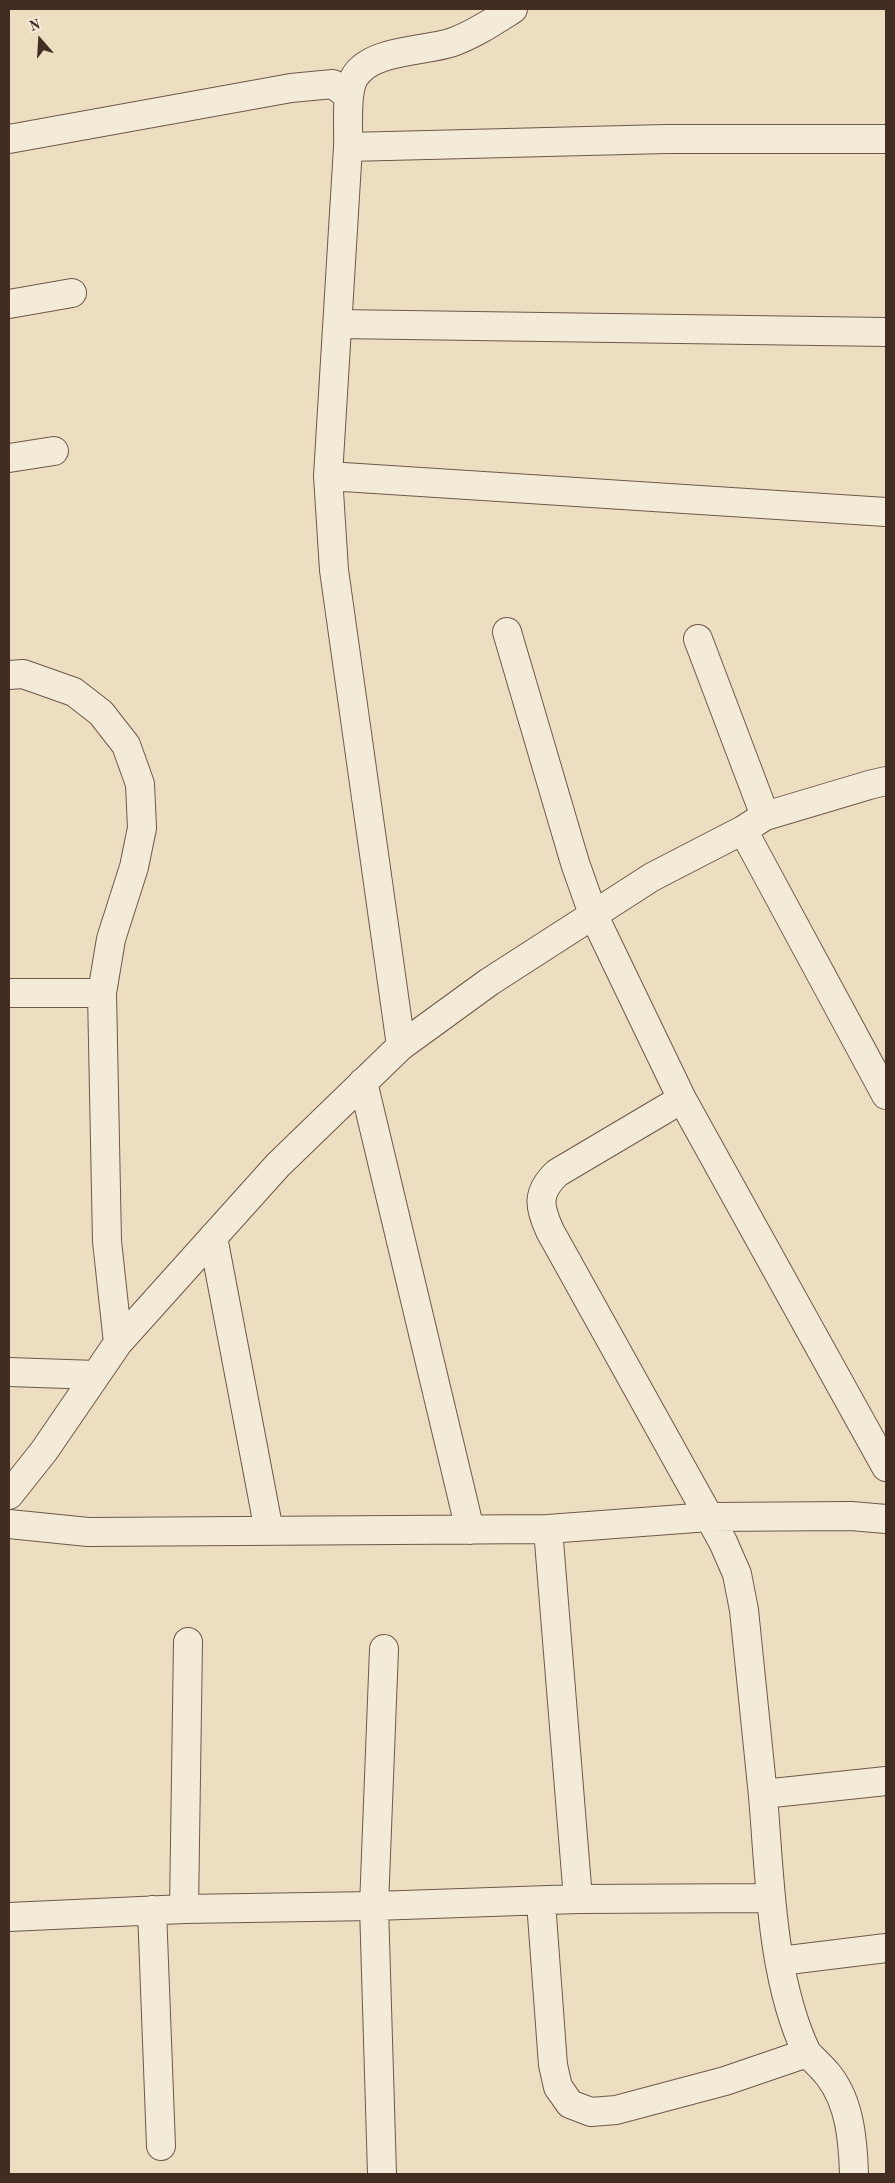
<!DOCTYPE html>
<style>
body{margin:0}
#map{position:relative;width:895px;height:2183px;overflow:hidden;background:#eddec2;font-family:"Old Standard TT",serif}
canvas{display:block}
.frame{position:absolute;inset:0;border:10px solid #432c22;pointer-events:none}
.north{position:absolute;left:15px;top:15px;width:50px;height:50px;-webkit-text-stroke:4px #f3ead7;paint-order:stroke;rotate:341deg;font-size:14px;font-weight:700;line-height:20px;text-align:center;color:#432c22}
.north::after{content:'';display:block;margin:auto;width:18px;height:22px;background:#432c22;clip-path:polygon(50% 0,100% 100%,50% 72%,0 100%)}
</style>
<div id="map">
<canvas width="895" height="2183"></canvas>
<div class="frame"></div>
<div class="north">N</div>
</div>
<script>
const context = document.querySelector('canvas').getContext('2d');
context.lineJoin = 'round';
function stroke(path, color, width, dash) {
  context.strokeStyle = color;
  context.lineWidth = width;
  context.lineCap = dash ? 'butt' : 'round';
  context.setLineDash(dash || []);
  context.stroke(path);
}
const minor = new Path2D(`
 M9,139L291,88L333,84L349,96
 M348,147L666,139H886
 M9,304L72,293
 M338,324L886,332
 M9,458L54,451
 M328,476L886,512
 M507,632L575,863L593,914L682,1099L886,1467
 M698,639L765,816
 M9,675L23,674L74,692L101,713L126,745L140,784L142,828L134,867L111,939L102,993L107,1241L118,1343
 M743,830L886,1095
 M9,993H102
 M401,1046L334,570L328,476L348,147C349,128 345,94 354,78C370,49 424,52 453,42C475,34 494,21 513,9
 M363,1082L470,1530
 M213,1237L269,1531
 M9,1372L96,1375
 M9,1495L44,1451L118,1343L278,1165L401,1046L489,982L652,877L743,830L765,816L869,785L886,781
 M9,1524L88,1532L548,1529L709,1517L851,1516L886,1519
 M548,1529L578,1899
 M763,1794L886,1781
 M541,1902L553,2065L558,2087L570,2104L591,2112L616,2110L725,2081L807,2053C771,1978 770,1878 763,1796C757,1734 750,1672 744,1610L737,1574L723,1542L550,1231C539,1207 536,1193 557,1173L682,1099
 M184,1909L188,1642
 M152,1910L161,2146
 M9,1917L184,1909L374,1906L578,1899L771,1898
 M780,1961L886,1948
 M807,2053C814,2060 823,2068 829,2076C850,2103 853,2141 854,2174
 M382,2174L374,1906L384,1649`);
stroke(minor, '#6e584a', 30);
stroke(minor, '#f3ead7', 28);
</script>
